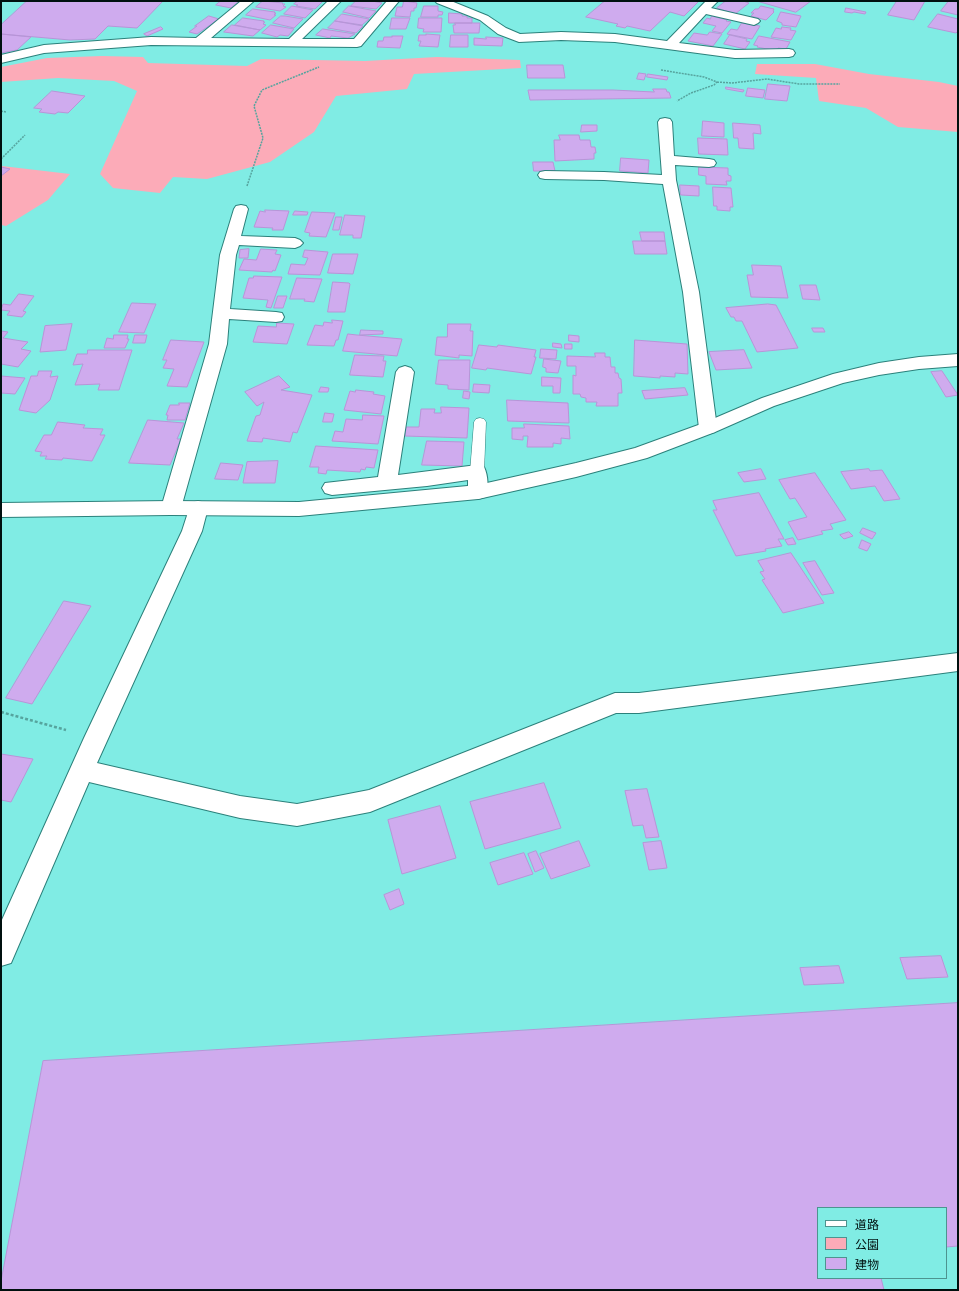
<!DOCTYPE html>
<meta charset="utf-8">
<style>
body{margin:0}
#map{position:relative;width:959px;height:1291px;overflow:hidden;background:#80ece4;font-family:Montserrat,"Noto Sans JP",sans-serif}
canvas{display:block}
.frame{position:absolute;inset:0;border:2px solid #00100f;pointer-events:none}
.legend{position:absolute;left:817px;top:1207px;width:130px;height:72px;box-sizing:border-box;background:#80ece4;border:1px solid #4d948f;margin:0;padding:5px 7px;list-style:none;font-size:12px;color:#00100f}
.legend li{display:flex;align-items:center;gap:8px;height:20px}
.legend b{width:20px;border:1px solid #4d948f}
</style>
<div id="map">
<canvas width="959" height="1291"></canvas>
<div class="frame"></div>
<ul class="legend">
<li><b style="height:5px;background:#fff"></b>道路</li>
<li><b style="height:11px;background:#fcabb8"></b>公園</li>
<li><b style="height:11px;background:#cfabee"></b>建物</li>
</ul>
</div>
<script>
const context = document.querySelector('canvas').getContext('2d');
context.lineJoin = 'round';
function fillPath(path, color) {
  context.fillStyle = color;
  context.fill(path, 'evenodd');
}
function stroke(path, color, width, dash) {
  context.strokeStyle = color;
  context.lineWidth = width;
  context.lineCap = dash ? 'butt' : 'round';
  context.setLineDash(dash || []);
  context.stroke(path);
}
const green = new Path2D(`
 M102,56L143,57L148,63L247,66L261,59L365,61L437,57L520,60L521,68L414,74L407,89L336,96L314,132L270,162L207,179L173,177L160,193L113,188L100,174L137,91L114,81L58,78L1,82V67L47,58Z
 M757,64H815L869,74L939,82L958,86V132L898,127L866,108L819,101L816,78L755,74Z
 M2,166L70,174L48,200L6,226L1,225Z`);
const building = new Path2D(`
 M27,1H163L137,28L108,26L95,39L70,40L1,34V25Z
 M221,1H239L231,8L216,5Z
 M263,1L283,3L282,4H285L283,6L286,7L280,11L256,7Z
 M298,1H323L315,9L296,6L298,5L294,4Z
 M356,1H372L382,3L376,9L351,6Z
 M404,1L417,3L416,8H414V11H411L410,17L395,16L397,7H402Z
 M605,1H699L684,16L670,12L650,31L627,26L625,28L616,26L618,24L586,17Z
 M726,1H743L749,3L735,14L717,8Z
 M757,1H811L796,12Z
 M897,1H925L914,20L888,15Z
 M949,1L958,2V15L941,11Z
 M292,6L313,10L305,18L284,14Z
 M349,6L376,11L369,18L343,12Z
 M424,6H438V11L443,12L442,15H438V17H421Z
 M761,6L774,9L773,11L774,12L766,20L751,16L754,13H751L755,9H758Z
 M846,8L866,12L865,14L854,12L852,13L845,12Z
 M253,9L275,12L274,13H276L274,15H276L270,20L246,15Z
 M781,12L801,16L796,27L782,25V23L777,21Z
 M449,13L462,14V16H467V18H472V23H449Z
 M342,14L369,19L362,25L335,21Z
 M938,14L958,19V31L956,33L928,27Z
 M209,16L219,19L197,34L189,32L197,26H195Z
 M281,16H285L303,19L294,28L273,23Z
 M712,16L727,20L726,21L731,22L722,33L712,31L716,26L703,23L707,18L710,19Z
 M243,18L264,21L263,22H265L263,24L266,25L260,30L235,25Z
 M392,18H410L406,29H390Z
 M419,18H442L441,32H423L424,29L418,28Z
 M335,21L363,26L356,33L328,28Z
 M455,23H480L479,33H454L453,25H455Z
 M742,23L760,26L752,39L727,34L731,29L737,30Z
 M232,25L260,30L253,36L224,32Z
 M271,25L294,29L288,36L280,35L277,37L262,33Z
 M161,27L163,29L147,36L144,34Z
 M782,27L791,28L790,30L796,31L791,40L771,37L776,28L781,29Z
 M323,29L355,34L348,38L331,36L330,38L316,35Z
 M710,32L722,34L713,46L688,41L694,33L707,35Z
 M1,34L31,37L17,50L1,53Z
 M426,34L440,35L438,47L419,46L421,41H418L419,35H426Z
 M451,35H468V47H450Z
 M730,35L747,39L746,41L750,42L745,49L724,44Z
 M392,36H403L400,48L377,47L378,41H383L384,37H392Z
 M759,36L790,42L786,49L778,48V49L772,50L757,47L758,46L754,45Z
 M486,37L503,38L502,46L474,45V38L486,39Z
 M527,65H563L565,78H528Z
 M639,73L646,74L644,80L637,79Z
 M648,74L668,77L667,80L647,77Z
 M768,84L790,86L787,101L765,99Z
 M726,87L744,90L743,92L726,89Z
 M748,88L765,90L763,98L746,96Z
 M653,89H666L667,92H669L671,98L530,100L528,90H613L654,92Z
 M52,91L85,96L68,113L58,112L55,114L39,112L42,109L34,108Z
 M703,121L724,123V137L702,136Z
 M733,123L760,125L761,134L753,133L754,149L739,148L738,138H734Z
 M582,125H597V131L581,132Z
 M559,135H579L580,140H590L591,147H595L596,153H594V159L555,161L554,140H560Z
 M698,138L727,139L728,155L699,154Z
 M621,158L649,160L648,173L620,171Z
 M533,162H553L555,171H534Z
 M1,167L10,169L1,176Z
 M699,167L728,168V175L731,176V181H726L727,185L706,184V176L699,175Z
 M680,185L699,186V196L681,195Z
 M713,187L731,188L733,207H730V211L717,210V206H714Z
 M265,210L289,211L283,230H272L273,228L254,227L260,211L265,212Z
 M295,211L308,212L307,215H293Z
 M312,212L335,213L326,237L309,236L310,233L305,232Z
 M345,215L365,216L361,238H353V235H340Z
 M336,217H342L339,230H333Z
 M640,232H664L665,241H642Z
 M633,241H665L667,254H635Z
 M249,249L248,258H239L240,250Z
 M261,249L277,250L275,254L281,255L275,271L273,270L272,272L239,270L244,259L256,260Z
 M305,250L328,252L320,275L288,274L291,264L305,265L308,258L303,257Z
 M333,254H358L353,274L328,273Z
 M752,265L781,266L788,298L751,297L747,275H753Z
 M254,276L282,277L271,308L266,307L268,300L243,298L249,278H253Z
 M297,278L322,279L314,302L304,301L305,299H290Z
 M333,282L349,283L350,284L345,312H328Z
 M800,285H816L820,300L803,299Z
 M19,294L34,296L23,311L26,312L22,317L7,315L10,311L1,310L3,304L10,305Z
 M278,296H287L283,308H274Z
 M132,303L156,304L144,333L119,332Z
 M768,304L776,305L798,348L757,352L742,321H736L734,317H731L726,308Z
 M332,320L343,321L338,340H336L334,346L307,345L315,325L323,326L324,322L332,323Z
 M277,323L294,324L287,344L253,342L258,326L276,327Z
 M72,324L66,350L40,352L45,326Z
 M448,324H471L470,331H473L472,356L459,355V358L435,355L437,337H447Z
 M812,328H823L825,332H814Z
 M361,330L383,331V334L360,335Z
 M1,331L8,332L3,338L28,342L21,349L31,351L18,367L1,364Z
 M348,334L357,335L402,339L397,356L343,351Z
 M114,335H128L127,339H129L125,348H104L107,338L113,339Z
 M135,335H147L145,343H133Z
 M569,335L579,336V342L569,341Z
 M171,340L204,342L187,387L167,386L174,369L163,368L167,360H163Z
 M635,340L687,344L688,374L675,373V377L660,376V378L634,376Z
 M553,343L561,344L562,348L553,347Z
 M565,344H572V349H565Z
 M479,345L497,347L498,345L536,350L534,357H536L531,374L487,368L486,370L472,368Z
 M541,349L557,350L556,359L540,358Z
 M88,350H132L119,390H98L100,384L75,385L83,364L73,365L77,354H87Z
 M744,350L752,368L716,370L709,352Z
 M595,353H605V357H610L611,367H615V373H618L619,378L621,379L622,393H618V406H596L597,402H586V398L581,397L580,394H573V375L576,376V366H567V356L595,357Z
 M355,355L384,356L383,361H386L383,377L350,375Z
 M544,359L561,361L558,373L546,372V368L543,367Z
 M439,360H470L469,390L448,389V385L436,384Z
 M39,371H52L50,377L58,376L50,400L36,413L19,410L31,376H37Z
 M942,371L958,395L946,397L931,372Z
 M1,376L25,378L15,394L1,393Z
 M279,376L290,387L281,390L312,395L297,433L293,432L290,442L263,438L262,442L247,441L256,416L260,415L264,402L257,406L245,392Z
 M542,377L561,378L560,393H553V386H542Z
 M474,384L490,385L489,393L473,392Z
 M321,387L329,388L328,392H319Z
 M685,388L688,395L645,399L642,391Z
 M356,390L374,392L373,394L385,396L381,414L344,410L350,391L355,392Z
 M464,391L470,392L469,399L463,398Z
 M507,400L568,403L569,423L508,421Z
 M179,403H190L185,420H167L168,415H166L170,405H179Z
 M441,407L469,408L467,438L405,436L406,427H419L421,409H435L434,413H441Z
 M325,413L334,414L332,422H323Z
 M363,415L384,416L378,444L332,441L335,431L343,432L346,419L362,420Z
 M148,420L184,423L177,439H181L170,465L129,463Z
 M58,422L85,425L83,428L103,429L100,435H105L92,461L63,458L62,460L45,459L47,456H40L42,452L35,451L44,435H51Z
 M524,424L569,426L570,439L561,438V444L553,443V447H527L528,436H523V440L512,439V428H524Z
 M427,441L464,442L462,466L422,465Z
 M316,446L378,450L374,468L366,467L365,470L361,469L360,472L327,470L326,474L318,473L319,467H310Z
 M278,461L275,483H243L247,462Z
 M221,463L243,465L238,480L215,479Z
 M761,469L766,479L744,482L738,473Z
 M869,469L870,471L882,470L900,499L884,501L875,486L851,489L841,472Z
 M815,473L846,520L830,524L833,529L821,531L823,534L798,540L788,522L807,517L795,498L790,499L779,480Z
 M759,493L784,539H778L782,546L765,549L766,551L736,556L713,510H717L713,501Z
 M863,528L876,533L872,539L860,533Z
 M849,532L853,536L844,539L840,535Z
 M793,538L796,544L788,545L785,540Z
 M862,540L871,544L867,551L859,548Z
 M791,553L824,603L783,613L762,580L765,579L760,572L764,571L758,561Z
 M815,561L834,593L822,595L803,563Z
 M64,601L91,606L32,704L6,698Z
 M1,754L33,759L11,802L1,800Z
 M544,783L561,828L485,849L470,802Z
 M647,789L659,837L646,838L643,825L633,826L625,791Z
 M440,806L456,858L402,874L388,820Z
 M579,841L590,866L551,879L540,854Z
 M661,841L667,868L649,870L643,843Z
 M536,851L544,868L535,872L528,854Z
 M524,853L533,874L498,885L490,863Z
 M399,889L404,904L390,910L384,895Z
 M941,956L948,977L907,979L900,958Z
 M839,966L844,983L804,985L800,968Z
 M958,1003V1246L946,1247V1208H818V1278H881L884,1290H1V1281L43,1061Z`);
const pathFar1 = new Path2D(`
 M661,70L704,77L717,82L714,85L691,93L677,101
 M717,82L732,83L767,79L799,84H840
 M1,111L6,112
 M1,159L25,135
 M247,186L263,138L254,106L262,90L319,67`);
const path = new Path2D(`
 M1,712L66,730`);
const service = new Path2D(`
 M480,418L484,419L486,422L484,472L482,475L477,477L472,475L470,472L474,422L476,419Z`);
const minor = new Path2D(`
 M241,1H254L211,38L289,39L328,1H341L302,39H354L387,1H399L361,46L357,47L151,45L44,53L1,63V55L44,45L151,37L196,38Z
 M435,1H451L488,16L506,28L520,34L561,32L615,34L667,41L706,1H718L711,8L758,19L760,21L758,23L754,25L706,14L679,43L735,50L789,49L793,50L795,53L793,56L789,57L735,58L615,42L561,40L519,42L498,34L480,20L437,3Z
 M665,118L670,119L672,122L674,156L709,159L714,160L716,163L714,166L709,167L675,165L676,180L699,292L717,428L715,432L708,434L701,432L699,428L683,292L663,184L604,180L545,179L540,178L538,175L540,172L545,171L604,172L662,175L658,122L660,119Z
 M241,205L246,206L248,209L241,236L295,238L300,240L303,243L300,246L295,248L239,245L236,255L230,309L276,312L282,313L284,317L282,321L276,322L229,319L227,344L181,508L178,513L171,515L164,513L161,508L209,344L220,255L234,209L236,206Z
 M405,366L411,368L414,372L398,475L477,465L484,467C488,475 489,489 485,497L478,499L471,497L468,492V480L427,486L332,495L325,493L322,488L325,483L378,477L396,372L399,368Z
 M198,501L205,503L208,508L202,531L97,763L240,796L297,804L369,790L615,693H639L958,653V671L639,713H616L370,812L297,826L240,818L89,782L11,963L1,966V922L84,738L182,531L191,503Z`);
const tertiary = new Path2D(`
 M958,354V366L919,369L879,375L843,383L774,406L715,432L647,458L576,477L478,499L299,516L171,515L1,517V503L171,501L299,502L478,485L576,463L635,448L701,424L762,398L833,374L879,363L919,357Z`);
fillPath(green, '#fcabb8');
fillPath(building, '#cfabee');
stroke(building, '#b894d7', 1);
stroke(service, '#2b817b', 1);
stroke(minor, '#2b817b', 2);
stroke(tertiary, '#2b817b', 2);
stroke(pathFar1, '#56a49e', 1.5, [2, 1]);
stroke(path, '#56a49e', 2.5, [3, 2]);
fillPath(service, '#fff');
fillPath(minor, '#fff');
fillPath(tertiary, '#fff');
</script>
